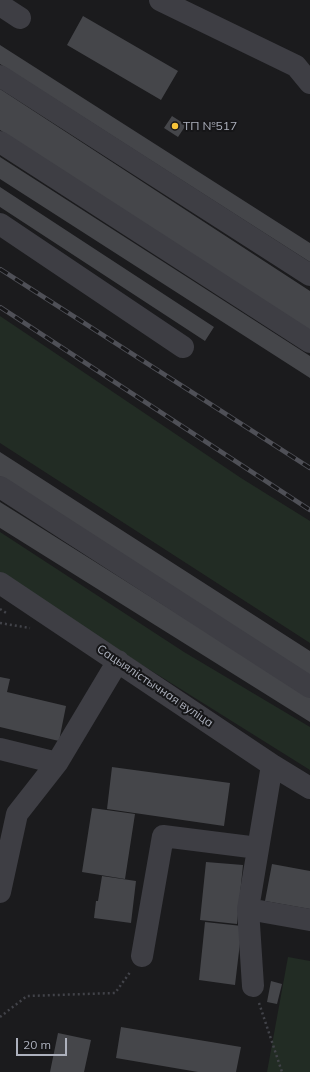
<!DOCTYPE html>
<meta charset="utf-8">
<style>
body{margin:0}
#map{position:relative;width:310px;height:1072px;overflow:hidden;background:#1b1b1d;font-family:Mulish,sans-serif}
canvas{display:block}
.scale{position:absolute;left:16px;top:1038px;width:51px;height:18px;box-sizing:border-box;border:2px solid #adb1bd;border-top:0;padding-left:5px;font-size:12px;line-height:14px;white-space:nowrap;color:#adb1bd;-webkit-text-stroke:3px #161618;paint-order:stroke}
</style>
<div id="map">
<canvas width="310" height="1072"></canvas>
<div class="scale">20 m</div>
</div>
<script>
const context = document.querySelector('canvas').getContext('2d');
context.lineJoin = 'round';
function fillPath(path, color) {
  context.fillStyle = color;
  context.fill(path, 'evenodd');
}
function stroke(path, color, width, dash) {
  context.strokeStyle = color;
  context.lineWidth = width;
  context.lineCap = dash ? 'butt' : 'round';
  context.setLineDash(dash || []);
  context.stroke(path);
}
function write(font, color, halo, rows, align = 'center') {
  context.font = font + ' Mulish,sans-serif';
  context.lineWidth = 4;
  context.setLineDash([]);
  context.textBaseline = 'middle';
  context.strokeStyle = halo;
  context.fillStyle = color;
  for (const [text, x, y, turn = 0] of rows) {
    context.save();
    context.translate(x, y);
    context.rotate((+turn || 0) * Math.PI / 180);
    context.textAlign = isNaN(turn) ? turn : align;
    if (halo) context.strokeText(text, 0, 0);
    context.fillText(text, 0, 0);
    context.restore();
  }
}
const green = new Path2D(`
 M0,316L241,478L310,521V643L0,443Z
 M0,532L184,652L310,727V770L0,576Z
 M288,957L310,961V1072H267Z`);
const building = new Path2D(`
 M83,16L178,71L161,100L67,45Z
 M0,45L310,243V262L0,64Z
 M0,89L310,291V332L0,130Z
 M172,116L186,125L178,137L164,128Z
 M0,157L310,356V378L0,179Z
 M0,187L214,327L205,341L0,207Z
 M0,452L310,651V677L0,476Z
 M0,502L310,697V722L0,528Z
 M0,677L10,679L7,692L66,706L59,741L0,727Z
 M112,767L230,783L224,826L107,809Z
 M92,808L135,814L125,879L82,872Z
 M206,862L243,865L237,924L200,920Z
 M272,864L310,871V909L265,901Z
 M102,876L136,881L131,923L94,918L96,901H98Z
 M205,922L242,926L235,985L199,980Z
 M271,981L282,984L277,1004L267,1002Z
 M121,1027L241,1047L236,1072H198L116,1058Z
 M58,1033L91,1040L84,1072H50Z`);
const path = new Path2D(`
 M0,609L8,614
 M0,623L30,628
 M259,1003L282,1072
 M0,1017L27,996L115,993L131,971`);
const minor = new Path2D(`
 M160,0L296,66L310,83
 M0,5L20,18
 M0,76L310,275
 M0,142L310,342
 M0,224L183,347
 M0,487L310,687
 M0,583L272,765L310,788
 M0,749L57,763
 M0,892L17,814L57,763L118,661
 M248,909L310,920
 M142,956L163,836L258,848
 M253,986L248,909L272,765`);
const rail = new Path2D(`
 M0,269L310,468
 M0,307L310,510`);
const markers = [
 [175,126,4,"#f7c439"]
];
const poiNames = [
 ["ТП №517",183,126]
];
const streetNames = [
 ["Сацыялістычная вуліца",155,686,34]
];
fillPath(green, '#222c24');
fillPath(building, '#45464a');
stroke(path, '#424349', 2.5, [2, 3]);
stroke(minor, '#3e3e44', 22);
stroke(rail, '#4f5057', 4.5);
stroke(rail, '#161618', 3, [9]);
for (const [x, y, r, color] of markers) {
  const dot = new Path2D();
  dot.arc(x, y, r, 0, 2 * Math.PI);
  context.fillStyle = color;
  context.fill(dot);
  stroke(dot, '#161618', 1.5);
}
write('12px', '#adb1bd', '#161618', poiNames, 'left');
write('12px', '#adb1bd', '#161618', streetNames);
</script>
